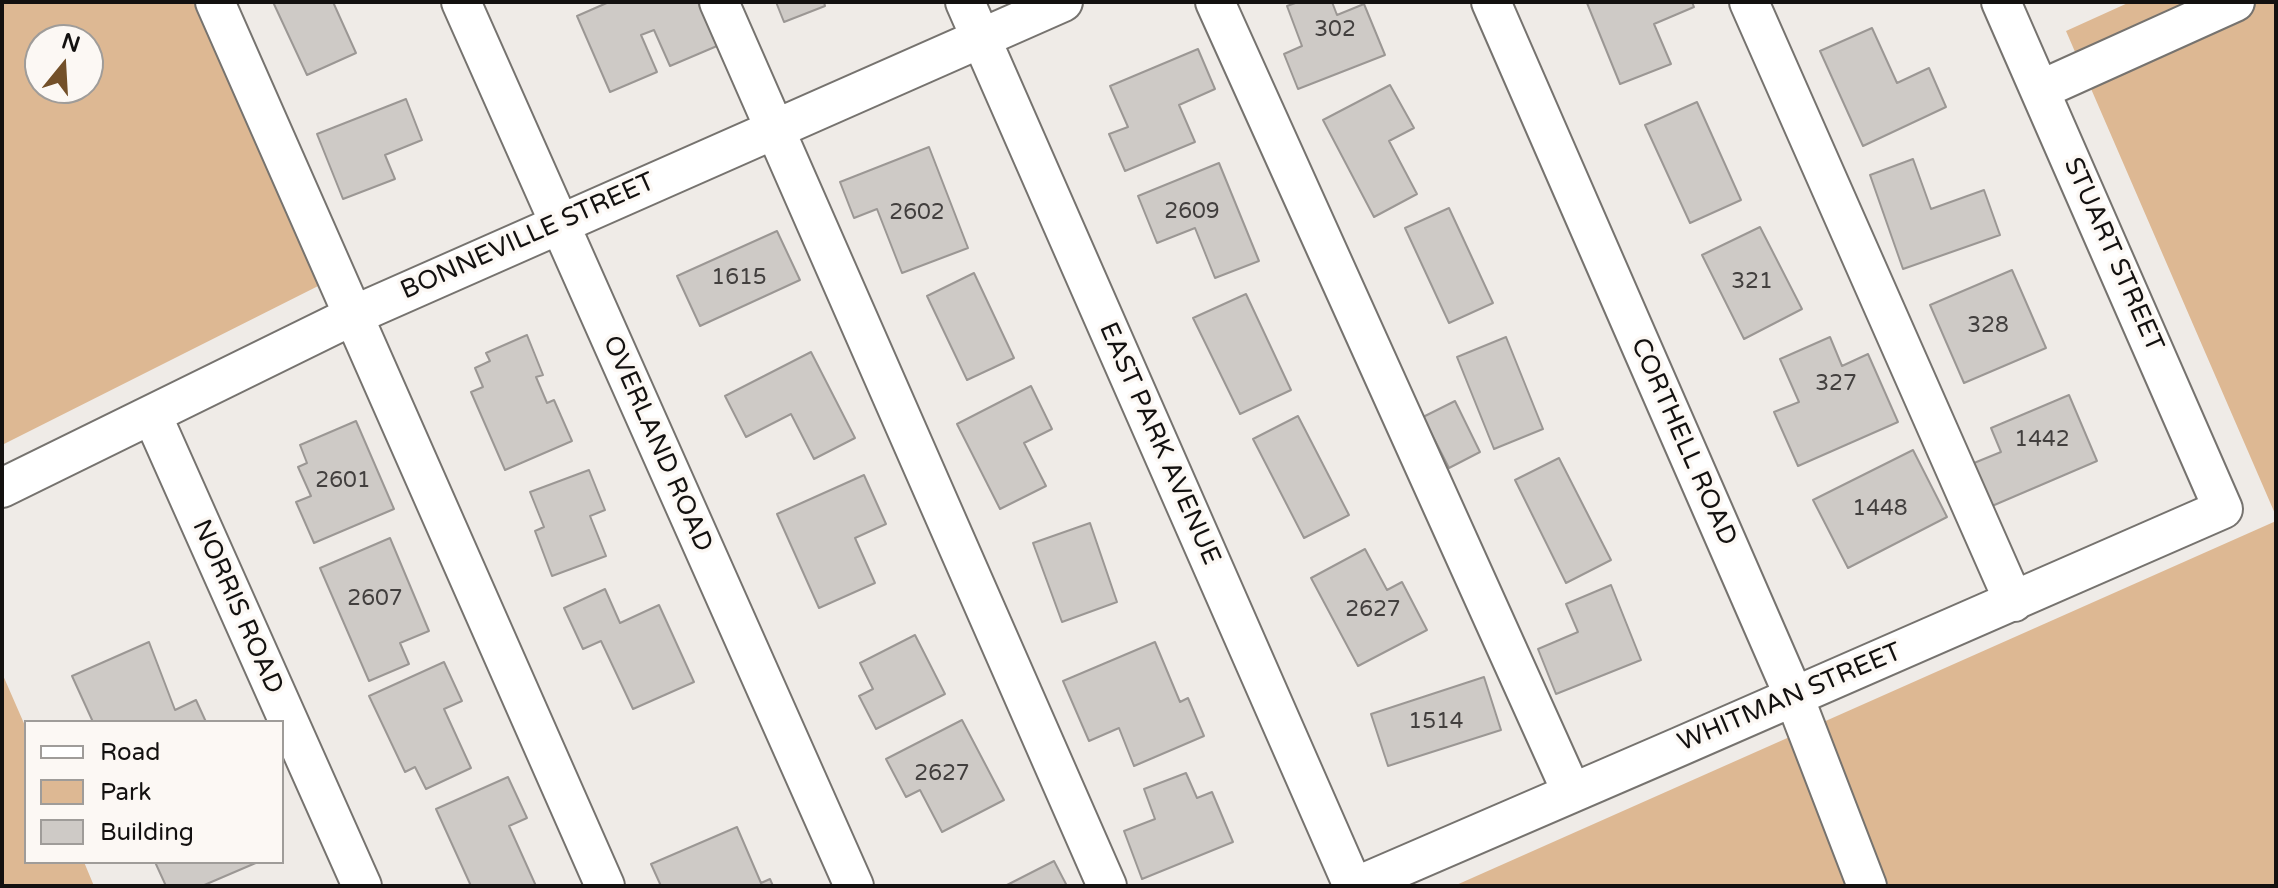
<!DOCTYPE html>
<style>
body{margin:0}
#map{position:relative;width:2278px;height:888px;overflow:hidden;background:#efebe7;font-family:"Varela Round",sans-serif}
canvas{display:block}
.frame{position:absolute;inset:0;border:4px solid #131110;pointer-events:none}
.legend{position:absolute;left:24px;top:720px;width:260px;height:144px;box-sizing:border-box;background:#fcf8f4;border:2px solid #9f9c99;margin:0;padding:10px 14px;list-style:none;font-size:24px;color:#131110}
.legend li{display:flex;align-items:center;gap:16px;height:40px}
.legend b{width:40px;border:2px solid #9f9c99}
.north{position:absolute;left:24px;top:24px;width:80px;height:80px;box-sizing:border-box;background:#fcf8f4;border:2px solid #9f9c99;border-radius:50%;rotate:18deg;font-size:22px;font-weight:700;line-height:32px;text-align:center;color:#131110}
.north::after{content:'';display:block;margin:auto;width:28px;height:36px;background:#735029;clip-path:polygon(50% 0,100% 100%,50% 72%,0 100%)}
</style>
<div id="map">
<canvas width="2278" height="888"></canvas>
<div class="frame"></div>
<ul class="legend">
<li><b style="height:10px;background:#fff"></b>Road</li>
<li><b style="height:22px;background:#ddb893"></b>Park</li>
<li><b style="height:22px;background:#cecac6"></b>Building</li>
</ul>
<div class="north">N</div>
</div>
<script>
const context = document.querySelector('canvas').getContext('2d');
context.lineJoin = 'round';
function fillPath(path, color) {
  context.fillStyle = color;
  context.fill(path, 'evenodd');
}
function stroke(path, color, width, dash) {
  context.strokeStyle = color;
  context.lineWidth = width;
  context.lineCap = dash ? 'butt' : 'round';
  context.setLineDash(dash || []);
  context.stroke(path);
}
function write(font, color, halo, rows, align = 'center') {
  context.font = font + ' "Varela Round",sans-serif';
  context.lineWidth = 7;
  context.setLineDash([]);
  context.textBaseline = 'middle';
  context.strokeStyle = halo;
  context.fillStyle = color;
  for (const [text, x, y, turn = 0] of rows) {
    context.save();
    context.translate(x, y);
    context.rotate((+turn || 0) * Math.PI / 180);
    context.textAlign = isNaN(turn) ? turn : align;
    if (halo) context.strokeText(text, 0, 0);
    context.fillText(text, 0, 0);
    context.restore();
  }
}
const green = new Path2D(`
 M2,2H227L346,272L2,445ZM40,40H88V88H40Z
 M2130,2H2276V516L2066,31Z
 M2276,521V886H1454Z
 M2,673L26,728V862H84L94,886H2Z`);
const building = new Path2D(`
 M273,2H333L356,53L307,75Z
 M609,2H698L717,46L670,66L654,30L641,35L657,72L610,92L577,16Z
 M776,2H824L825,6L784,22Z
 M1298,2H1332L1337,15L1364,4L1385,55L1298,89L1284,54L1302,46L1287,6Z
 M1692,2L1694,7L1654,24L1671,64L1620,84L1587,3Z
 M1872,28L1897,83L1929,68L1946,107L1863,146L1820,51Z
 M1198,49L1215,89L1179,105L1195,142L1125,171L1109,134L1128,127L1110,86Z
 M1390,85L1414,128L1389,141L1417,194L1374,217L1323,120Z
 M406,99L422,140L385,155L395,179L343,199L317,134Z
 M1697,102L1741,200L1690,223L1645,125Z
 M929,147L968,248L902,273L877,209L854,218L840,182Z
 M1913,159L1931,209L1984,190L2000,235L1903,269L1870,175Z
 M1219,163L1259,261L1215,278L1195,228L1157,243L1138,196Z
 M1449,208L1493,303L1449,323L1405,228Z
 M1760,227L1802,309L1744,339L1702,255Z
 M777,231L800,280L700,326L677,276Z
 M2012,270L2046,348L1964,383L1930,305Z
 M974,273L1014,358L967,380L927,296Z
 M1246,294L1291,390L1240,414L1193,318Z
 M527,335L543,375L536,377L547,403L554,400L572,441L505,470L471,392L483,387L475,368L490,361L486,353Z
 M1506,337L1543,429L1494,449L1457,357Z
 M1830,337L1842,366L1868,354L1898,422L1798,466L1774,412L1799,402L1780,359Z
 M811,352L855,438L814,459L791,414L746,437L725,396Z
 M1031,386L1052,429L1024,443L1046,486L1000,509L957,424Z
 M2069,395L2097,461L1992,506L1974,463L2001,452L1991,428Z
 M1455,401L1480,452L1449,468L1423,417Z
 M1298,416L1349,515L1304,538L1253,439Z
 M356,421L394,509L314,543L296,502L311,496L298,467L307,463L300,445Z
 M1913,450L1947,517L1848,568L1813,500Z
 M1559,458L1611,560L1566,583L1515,480Z
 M589,470L605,510L590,516L606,556L552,576L535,531L544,527L530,492Z
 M864,475L886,524L855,538L875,583L819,608L777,514Z
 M1090,523L1117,602L1062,622L1033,543Z
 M390,538L429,631L400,643L409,664L369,681L320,568Z
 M1365,549L1387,590L1402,582L1427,630L1358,666L1311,578Z
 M1611,585L1641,660L1556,694L1538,649L1578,632L1566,604Z
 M605,589L620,623L659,605L694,682L633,709L601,641L583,649L564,608Z
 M915,635L945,694L876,729L859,696L873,689L860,663Z
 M149,642L175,710L196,700L206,722H93L72,676Z
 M1155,642L1180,702L1188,698L1204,736L1134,766L1119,728L1089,741L1063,681Z
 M444,662L462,701L444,709L471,768L426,789L415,767L405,772L369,696Z
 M1484,677L1501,730L1388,766L1371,714Z
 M962,720L1004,800L942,832L920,790L906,797L886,759Z
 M1186,773L1197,798L1212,792L1233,842L1142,879L1124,831L1155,819L1144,789Z
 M508,777L527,818L509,826L536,886H471L436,809Z
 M737,827L761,883L770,879L773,886H661L651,864Z
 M1054,861L1067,886H1005Z
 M155,862H258L202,886H166Z`);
const minor = new Path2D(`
 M215,2L605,886
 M461,2L854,886
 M719,2L1107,886
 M965,2L1353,886
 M1215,2L1572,793
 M1491,2L1793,694L1867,886
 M1749,2L2014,602
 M2040,90L2235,2
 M152,415L362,886
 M2,488L352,316L1063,2
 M1357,886C1646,761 1935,637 2223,509L2001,2`);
const numberNames = [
 ["302",1335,30],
 ["2609",1192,212],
 ["2602",917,213],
 ["1615",739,278],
 ["321",1752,282],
 ["328",1988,326],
 ["327",1836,384],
 ["1442",2042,440],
 ["2601",343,481],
 ["1448",1880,509],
 ["2607",375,599],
 ["2627",1373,610],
 ["1514",1436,722],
 ["2627",942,774]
];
const streetNames = [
 ["BONNEVILLE STREET",528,237,-24],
 ["STUART STREET",2113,255,66],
 ["CORTHELL ROAD",1683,442,66],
 ["OVERLAND ROAD",657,444,66],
 ["EAST PARK AVENUE",1159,444,66],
 ["NORRIS ROAD",237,607,66],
 ["WHITMAN STREET",1790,698,-23]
];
fillPath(green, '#ddb893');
fillPath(building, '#cecac6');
stroke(building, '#9b9794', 2);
stroke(minor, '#76736f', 42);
stroke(minor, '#fff', 38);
write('22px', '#423f3e', null, numberNames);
write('26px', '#131110', '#fcf8f4', streetNames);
</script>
